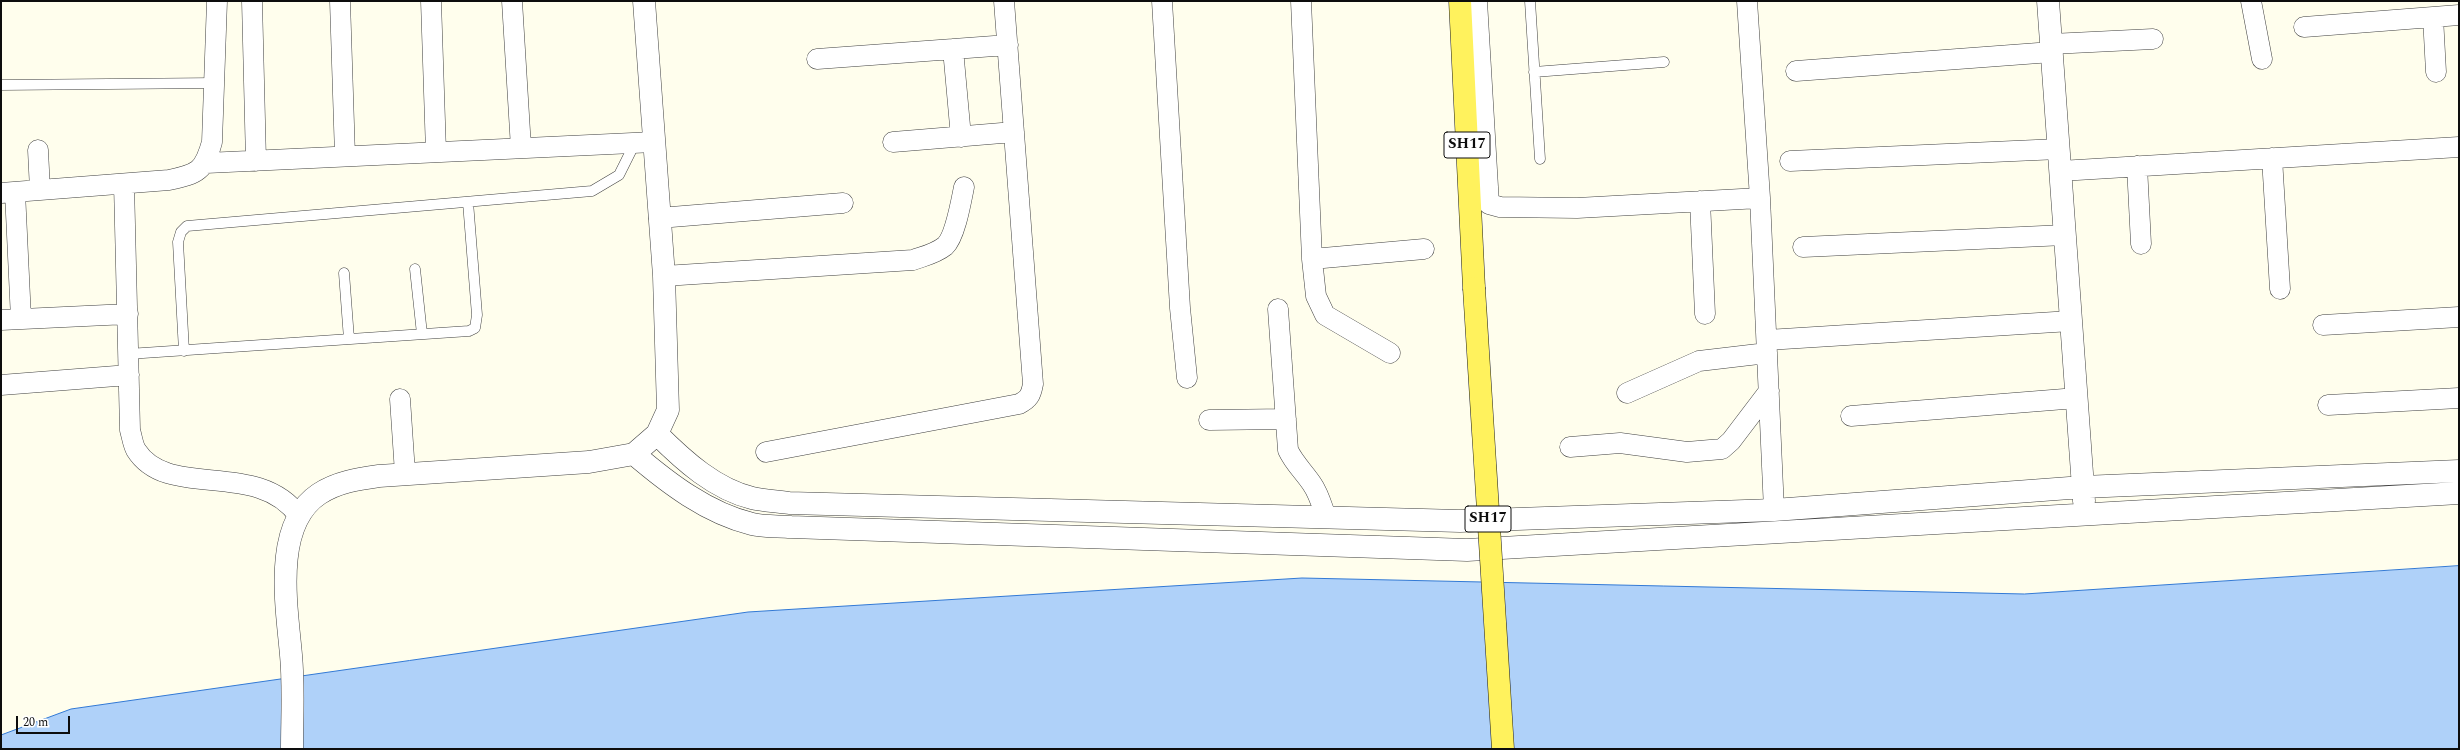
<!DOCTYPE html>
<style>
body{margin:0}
#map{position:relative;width:2460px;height:750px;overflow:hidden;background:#fffeed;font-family:Spectral,serif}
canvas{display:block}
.frame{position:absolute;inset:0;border:2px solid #0d0d0d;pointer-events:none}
.scale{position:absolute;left:16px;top:716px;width:54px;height:18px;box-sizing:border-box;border:2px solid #0d0d0d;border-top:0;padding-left:5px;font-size:12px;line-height:14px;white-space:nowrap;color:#0d0d0d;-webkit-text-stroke:3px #fff;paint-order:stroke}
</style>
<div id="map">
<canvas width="2460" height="750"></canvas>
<div class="frame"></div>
<div class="scale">20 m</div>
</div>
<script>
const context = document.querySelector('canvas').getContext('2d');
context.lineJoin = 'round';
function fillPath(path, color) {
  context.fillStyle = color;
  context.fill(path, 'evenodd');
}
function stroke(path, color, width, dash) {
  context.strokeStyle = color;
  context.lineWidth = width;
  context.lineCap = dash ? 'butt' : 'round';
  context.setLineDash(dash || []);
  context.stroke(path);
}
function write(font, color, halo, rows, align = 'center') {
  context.font = font + ' Spectral,serif';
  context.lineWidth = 4;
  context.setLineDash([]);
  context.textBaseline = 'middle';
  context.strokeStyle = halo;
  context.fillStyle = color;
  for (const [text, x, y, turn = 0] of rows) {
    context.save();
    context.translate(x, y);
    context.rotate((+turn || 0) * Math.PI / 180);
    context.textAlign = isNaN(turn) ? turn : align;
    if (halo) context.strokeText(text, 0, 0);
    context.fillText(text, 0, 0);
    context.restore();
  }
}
const water = new Path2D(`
 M2459,566V749H1V735L71,709L748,612L1302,578L2024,594Z`);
const service = new Path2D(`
 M1530,1L1540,159
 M1534,72L1664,62
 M1,85L216,83
 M415,269L422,334
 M344,273L349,339
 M184,351L178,242L181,232L187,226L592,191L619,175L635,143
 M128,354L469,331L475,328L477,315L468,202`);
const minor = new Path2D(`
 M252,1L256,161
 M340,1L345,156
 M431,1L436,152
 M512,1L521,148
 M1162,1L1180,308L1187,378
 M1301,1L1312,259L1316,296L1325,315L1390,353
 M1477,1L1489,204L1500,207L1577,208L1760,198
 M1747,1L1760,198L1774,510
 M2251,1L2262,59
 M2433,17L2436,72
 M2304,27L2459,15
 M2051,44L2153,39
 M953,49L961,137
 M817,59L1008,45
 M1796,71L2052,52
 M893,142L1014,132
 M38,150L40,190
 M2272,158L2280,289
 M1790,161L2059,149
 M206,163L654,142
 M2137,166L2141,244
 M2060,171L2459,147
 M124,184L130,430C132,437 133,445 136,450C168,501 257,458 299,516
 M15,192L21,319
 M1,193L169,180C198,174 204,171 212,142L217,1
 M1700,201L1705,314
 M659,218L843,203
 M1803,247L2065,235
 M1312,259L1424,249
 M664,276L913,260C924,256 935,254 945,246C955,237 961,202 964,187
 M1278,309L1288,450C1294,463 1304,472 1312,484C1319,494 1322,506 1326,517
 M1,320L128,314
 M2323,325L2459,317
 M1767,340L2071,321
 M1,385L129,375
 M1627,393L1699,361L1767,353
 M400,399L405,473
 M2328,405L2459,398
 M1851,416L2077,398
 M1209,420L1286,419
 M1570,447L1620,443L1687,452L1722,449L1731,441L1769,391
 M766,452L1019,404C1029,399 1031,395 1033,384L1004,1`);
const tertiary = new Path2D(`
 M2048,1L2084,501
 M657,434C684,461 715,489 752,498C764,501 777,501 789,503L1460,521L1774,510L2083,487L2459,471
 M634,454C668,483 707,513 752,524C764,527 778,526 791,527L1467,550L2459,493
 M292,749C292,718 294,686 291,655C287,608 272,525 319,494C337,482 358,479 379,476L589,462L634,454L657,434L668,410L664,276L644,1`);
const primary = new Path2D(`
 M1460,1L1474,288`);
const primaryBridge = new Path2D(`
 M1474,288L1503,749`);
const shields = [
 [1467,145,46],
 [1488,519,46]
];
const shieldNames = [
 ["SH17",1467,145],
 ["SH17",1488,519]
];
fillPath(water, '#afd1f9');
stroke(water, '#3279d5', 1);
stroke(service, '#404040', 11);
stroke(minor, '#404040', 21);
stroke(tertiary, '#404040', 23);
stroke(primary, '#1e1e1e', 23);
stroke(service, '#fff', 10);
stroke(minor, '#fff', 20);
stroke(tertiary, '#fff', 22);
stroke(primary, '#fff25d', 22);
stroke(primaryBridge, '#1e1e1e', 23, []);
stroke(primaryBridge, '#fff25d', 22);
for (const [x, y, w] of shields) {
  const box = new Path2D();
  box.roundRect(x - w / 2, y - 13, w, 26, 3);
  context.fillStyle = '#fff';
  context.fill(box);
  stroke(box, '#0d0d0d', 1);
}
write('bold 15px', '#0d0d0d', null, shieldNames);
</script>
